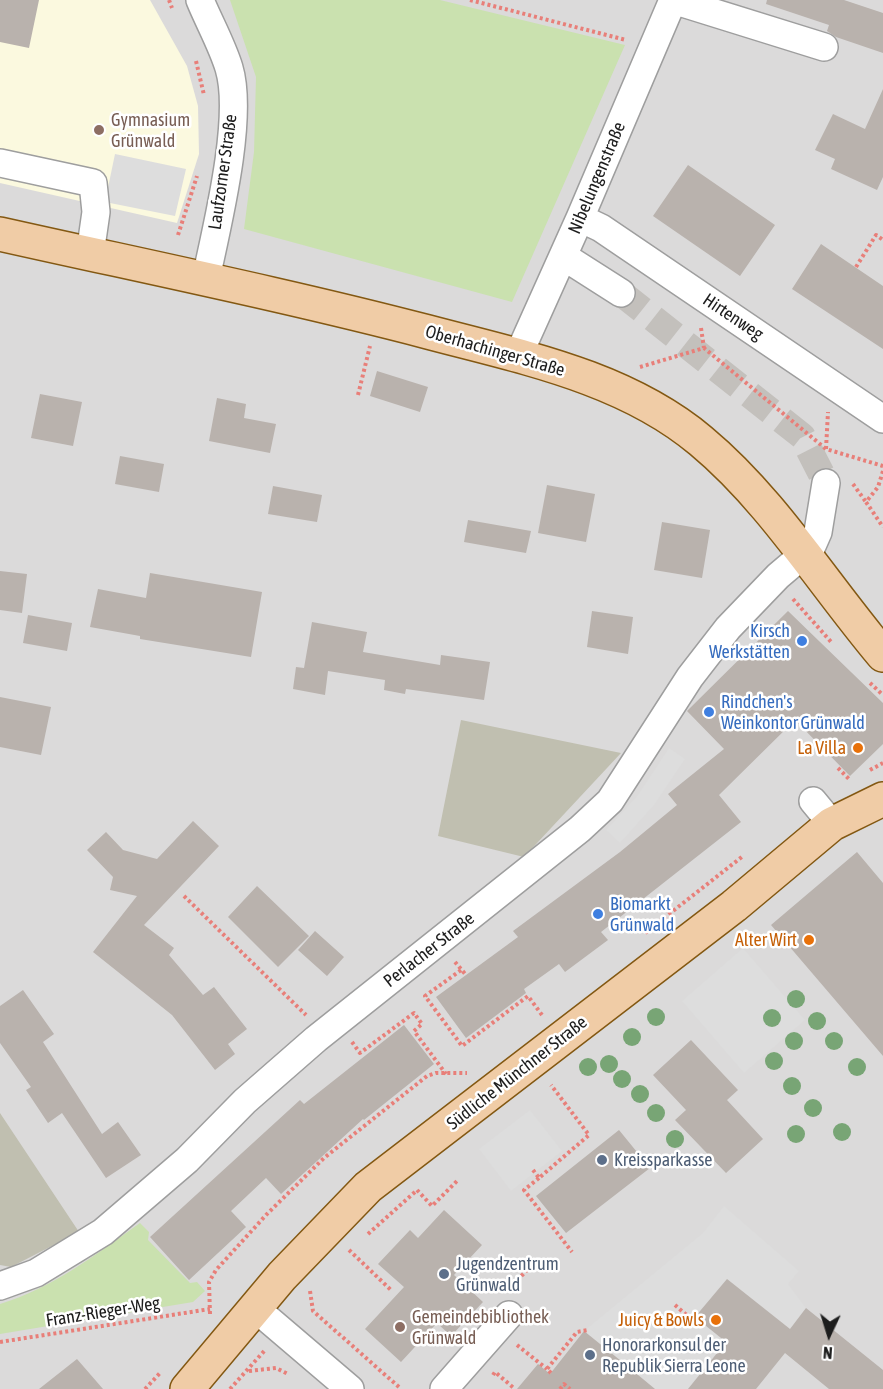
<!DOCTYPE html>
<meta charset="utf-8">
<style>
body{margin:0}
#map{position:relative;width:883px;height:1389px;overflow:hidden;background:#ede9e4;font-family:"Asap Condensed",sans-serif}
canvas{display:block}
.north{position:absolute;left:799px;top:1305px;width:60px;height:60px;-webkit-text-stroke:4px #fff;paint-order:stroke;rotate:184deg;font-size:16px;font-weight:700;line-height:24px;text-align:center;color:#1d1d1d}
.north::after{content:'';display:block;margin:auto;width:21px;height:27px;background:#1d1d1d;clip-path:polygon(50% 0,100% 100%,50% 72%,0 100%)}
</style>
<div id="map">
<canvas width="883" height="1389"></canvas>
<div class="north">N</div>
</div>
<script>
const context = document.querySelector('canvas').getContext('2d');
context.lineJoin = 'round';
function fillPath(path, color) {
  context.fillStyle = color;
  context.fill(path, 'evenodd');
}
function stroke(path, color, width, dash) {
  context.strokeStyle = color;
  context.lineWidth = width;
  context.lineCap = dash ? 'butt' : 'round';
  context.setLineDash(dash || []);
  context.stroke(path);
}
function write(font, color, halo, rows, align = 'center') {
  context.font = font + ' "Asap Condensed",sans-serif';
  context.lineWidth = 5;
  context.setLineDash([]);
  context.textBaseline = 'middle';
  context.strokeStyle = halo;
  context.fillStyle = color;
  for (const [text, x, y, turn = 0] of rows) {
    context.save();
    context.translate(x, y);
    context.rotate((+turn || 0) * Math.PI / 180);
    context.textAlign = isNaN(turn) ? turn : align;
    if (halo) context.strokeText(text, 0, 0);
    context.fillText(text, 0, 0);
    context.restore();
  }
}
const residential = new Path2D(`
 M0,0H883V1389H0Z`);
const education = new Path2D(`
 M0,0H150L187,66L198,106L199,154L177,223L0,183Z`);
const construction = new Path2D(`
 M461,720L621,753L524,857L438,836Z
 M0,1113L79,1232L11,1267L0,1265Z`);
const grass = new Path2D(`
 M230,0H440L625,45L512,302L244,229L254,152L256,77Z
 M140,1223L149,1232L148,1240L190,1283L197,1282L205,1291L193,1302L0,1334V1304C53,1288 95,1255 140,1223Z`);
const parking = new Path2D(`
 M115,154L186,169L175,216L105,202Z
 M669,748L685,759L654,805L620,843L606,830L638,795Z
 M743,948L805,1020L744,1073L682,1001Z
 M530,1110L562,1151L511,1191L479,1149Z
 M724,1206L799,1271L788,1284L806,1308L790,1329L727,1279L695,1317L726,1342L688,1389H655L584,1331L703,1233Z`);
const building = new Path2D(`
 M0,0H39L29,48L0,42Z
 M767,0H844L883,13V53L836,37L827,31L829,25L766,4Z
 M883,89V177L877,190L831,169L835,159L815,150L833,114L865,129Z
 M688,165L775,225L740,276L653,216Z
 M821,244L883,286V349L792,289Z
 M377,371L428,387L420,412L370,396Z
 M40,394L82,402L73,446L31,438Z
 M217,398L246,404L244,418L276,424L270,453L209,441Z
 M120,456L164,464L159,492L115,484Z
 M547,485L595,494L586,542L538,533Z
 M273,486L322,495L317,522L268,514Z
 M468,520L531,531L526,553L464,542Z
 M662,522L710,530L702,578L654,570Z
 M0,571L27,574L22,613L0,610Z
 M150,573L262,592L251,657L140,639V636L90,627L98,589L146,598Z
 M592,611L633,617L628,654L587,647Z
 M788,611L883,703V744L850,776L795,720L719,795L741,822L601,932L608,940L565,972L559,964L524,989L526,993L466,1038L436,997L518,937L513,931L620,852L677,805L668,794L724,749L687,711Z
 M28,615L72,623L67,651L23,643Z
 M312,622L367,632L363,652L440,665L441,655L490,662L484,700L406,689L405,694L384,690L385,680L328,671L325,695L293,689L296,667L304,668Z
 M0,697L51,707L41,755L0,747Z
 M193,821L219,846L144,925L174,948L169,955L203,995L214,987L247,1029L228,1044L235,1054L215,1070L172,1015L93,952L137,896L110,890L113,877L87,850L106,832L123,850L157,859Z
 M857,852L883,883V1056L771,925Z
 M257,886L309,936L278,967L228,917Z
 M315,931L344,957L327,976L298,950Z
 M23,990L54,1034L43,1042L102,1134L118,1122L141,1155L106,1178L62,1113L48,1123L26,1090L31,1087L0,1043V1006Z
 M404,1025L434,1064L364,1120L363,1119L281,1194L266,1178L231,1211L246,1227L189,1280L150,1237L300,1100L304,1104Z
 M691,1040L738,1090L727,1100L763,1139L726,1173L675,1120L686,1110L653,1075Z
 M619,1130L650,1168L566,1233L536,1196Z
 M444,1210L482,1245L454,1275L483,1302L451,1336L437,1323L401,1362L365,1329L404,1287L378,1264L410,1230L418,1238Z
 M727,1279L790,1329L806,1308L883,1370V1389H829L785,1353L756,1389H688L726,1342L695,1317Z
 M584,1331L626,1365L655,1389H517L538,1364L550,1374Z
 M77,1359L103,1389H39Z`);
const minorTunnel = new Path2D(`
 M621,293L802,436L826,483`);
const path = new Path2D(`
 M169,0L172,8
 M470,0L626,40
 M196,61L204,95
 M178,235L197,176
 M856,267L876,235L883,240
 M701,328L704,348
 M640,367L704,348L826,449L883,466
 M358,395L370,346
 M826,449L828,412
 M883,471L878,487L866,502L883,527
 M853,484L866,502
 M793,599L832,643
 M870,683L883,695
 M838,768L850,780
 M870,770L883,763
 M184,896L306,1015
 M645,933L743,856
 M455,962L466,975
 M461,970L425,996L462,1046L528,996L542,1015
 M352,1042L360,1053L414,1013L422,1024L414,1031L446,1074
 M533,1170L539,1178L589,1135L551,1085
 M539,1178L524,1190L572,1252
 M417,1190L432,1206L458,1180
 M368,1234L416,1191
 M349,1250L392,1291
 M515,1289L512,1286L527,1270
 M310,1291L313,1311L400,1388
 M675,1305L690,1318
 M210,1314L209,1282L216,1270L267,1214L324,1158L427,1076L436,1073H467
 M0,1342L210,1309
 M517,1345L547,1369
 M249,1371L276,1368L288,1374
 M551,1373L547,1369L577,1332L588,1330
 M493,1375L495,1372L515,1389
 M145,1389L161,1372
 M230,1389L266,1349
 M560,1389L564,1384L570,1389`);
const minor = new Path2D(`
 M200,0C209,22 222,45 229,68C244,118 217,226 206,278
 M673,0L824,47
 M0,163L93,183L96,212L90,254
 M580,218L601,228L883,419
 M563,256L621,293
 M518,356L580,218L673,0
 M813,801L832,824
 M0,1286L36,1273L103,1232L187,1160L245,1101L316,1039L580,829L610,801L690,677L728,628L778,576L811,548L818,532L826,483
 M255,1308L350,1389
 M444,1389L509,1315`);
const major = new Path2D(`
 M0,234C143,266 286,295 428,332C522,357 625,377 701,441C772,500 823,584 883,655
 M187,1389L282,1276L368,1187L734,906L832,824L883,799`);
const trees = [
 [796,999],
 [656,1017],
 [772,1018],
 [817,1021],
 [632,1037],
 [794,1041],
 [834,1041],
 [774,1061],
 [609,1064],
 [588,1067],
 [857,1067],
 [622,1079],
 [792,1086],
 [640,1094],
 [813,1108],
 [656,1113],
 [842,1132],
 [796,1134],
 [675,1139]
];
const markers = [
 [99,130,6,"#8d6e63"],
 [802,641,6,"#3f7fe0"],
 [709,712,6,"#3f7fe0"],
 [858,748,6,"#e8710a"],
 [598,914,6,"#3f7fe0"],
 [809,940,6,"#e8710a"],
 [602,1160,6,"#5c6f8a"],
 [444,1274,6,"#5c6f8a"],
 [716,1320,6,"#e8710a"],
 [400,1327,6,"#8d6e63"],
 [590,1355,6,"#5c6f8a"]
];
const educationNames = [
 ["Gymnasium",111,120],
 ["Grünwald",111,141],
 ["Gemeindebibliothek",412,1317],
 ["Grünwald",412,1338]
];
const streetNames = [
 ["Laufzorner Straße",223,172,-82],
 ["Nibelungenstraße",597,178,-67],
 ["Hirtenweg",733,317,34],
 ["Oberhachinger Straße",495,351,16],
 ["Perlacher Straße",429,950,-38],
 ["Südliche Münchner Straße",517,1073,-38],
 ["Franz-Rieger-Weg",103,1312,-9]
];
const shopNames = [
 ["Kirsch",790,631,"right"],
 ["Werkstätten",790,652,"right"],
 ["Rindchen's",721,702],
 ["Weinkontor Grünwald",721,723],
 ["Biomarkt",610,904],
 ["Grünwald",610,925]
];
const foodNames = [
 ["La Villa",846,748],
 ["Alter Wirt",797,940],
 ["Juicy & Bowls",704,1320]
];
const serviceNames = [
 ["Kreissparkasse",614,1160],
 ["Jugendzentrum",456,1264],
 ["Grünwald",456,1285],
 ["Honorarkonsul der",602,1345],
 ["Republik Sierra Leone",602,1366]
];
fillPath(residential, '#dbdada');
fillPath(education, '#fbf9df');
fillPath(construction, '#c0bfb0');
fillPath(grass, '#cae1af');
fillPath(parking, '#ddd');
fillPath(building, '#b9b2ad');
stroke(minorTunnel, '#c3c0bc', 27, [27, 14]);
stroke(minor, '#9e9e9e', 30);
stroke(major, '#835812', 36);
stroke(path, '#e87f79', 4, [3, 3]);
stroke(minor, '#fff', 27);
stroke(major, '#f0cca6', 33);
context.fillStyle = '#78a575';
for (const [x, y] of trees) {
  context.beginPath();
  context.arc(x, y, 9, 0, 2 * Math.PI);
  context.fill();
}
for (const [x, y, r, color] of markers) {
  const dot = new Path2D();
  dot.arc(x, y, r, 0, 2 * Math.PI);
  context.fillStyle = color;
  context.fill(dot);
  stroke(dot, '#fff', 2);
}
write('18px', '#785e54', '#fff', educationNames, 'left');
write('18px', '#1d1d1d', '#fff', streetNames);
write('18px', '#366cbe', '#fff', shopNames, 'left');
write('18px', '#c56008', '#fff', foodNames, 'right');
write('18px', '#4e5e75', '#fff', serviceNames, 'left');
</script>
